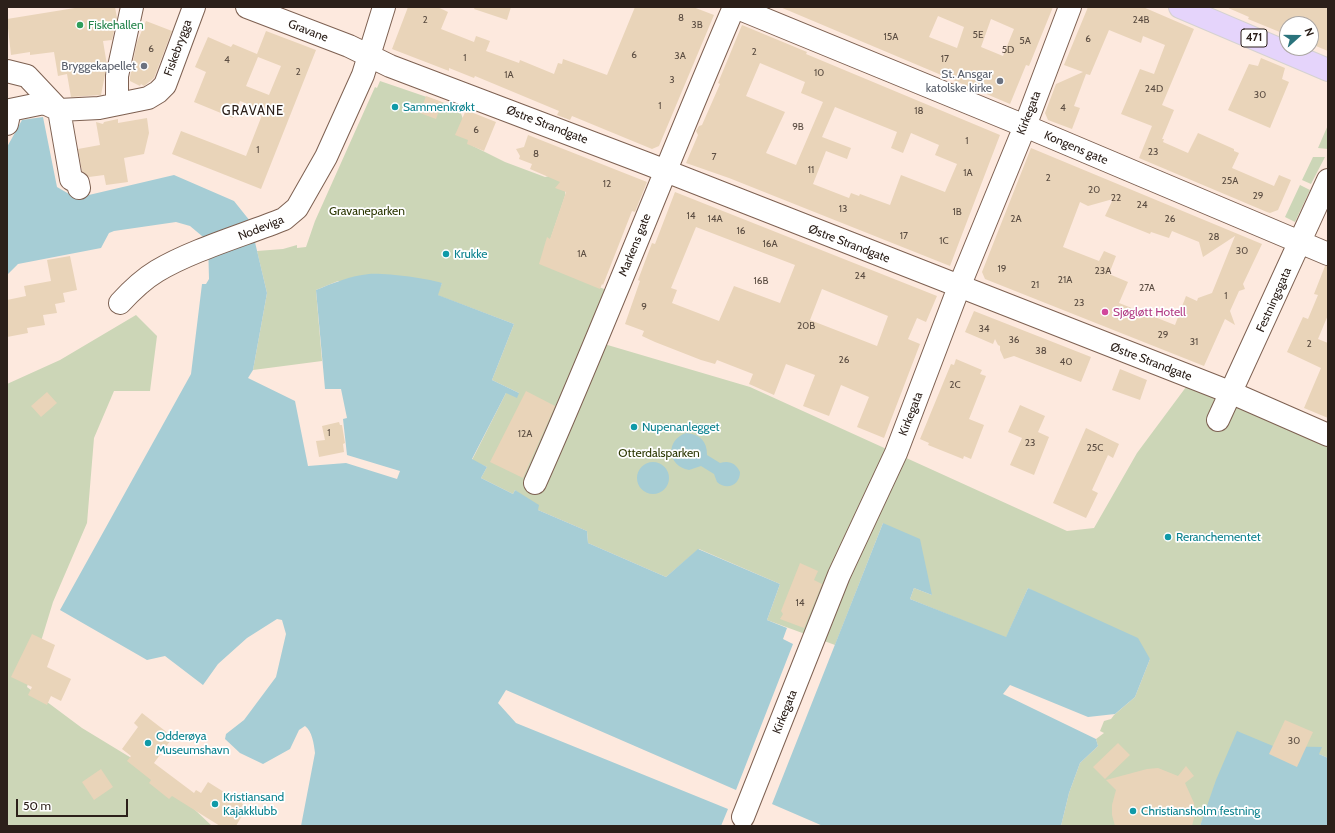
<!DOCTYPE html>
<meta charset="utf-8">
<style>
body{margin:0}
#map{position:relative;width:1335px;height:833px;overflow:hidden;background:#fde9de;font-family:Cabin,sans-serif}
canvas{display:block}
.frame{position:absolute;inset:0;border:8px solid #2c201a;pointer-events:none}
.north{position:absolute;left:1279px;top:16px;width:40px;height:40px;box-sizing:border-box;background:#fff;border:1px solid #aba6a3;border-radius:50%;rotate:69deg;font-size:11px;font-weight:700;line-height:16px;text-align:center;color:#2c201a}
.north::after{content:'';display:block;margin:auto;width:14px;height:18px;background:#2a737c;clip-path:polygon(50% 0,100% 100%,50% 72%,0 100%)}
.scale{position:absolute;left:16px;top:799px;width:112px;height:18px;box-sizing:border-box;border:2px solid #2c201a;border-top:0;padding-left:5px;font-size:12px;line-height:14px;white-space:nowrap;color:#2c201a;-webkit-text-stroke:3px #fff;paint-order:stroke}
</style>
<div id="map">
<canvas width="1335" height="833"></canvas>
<div class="frame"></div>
<div class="north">N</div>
<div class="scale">50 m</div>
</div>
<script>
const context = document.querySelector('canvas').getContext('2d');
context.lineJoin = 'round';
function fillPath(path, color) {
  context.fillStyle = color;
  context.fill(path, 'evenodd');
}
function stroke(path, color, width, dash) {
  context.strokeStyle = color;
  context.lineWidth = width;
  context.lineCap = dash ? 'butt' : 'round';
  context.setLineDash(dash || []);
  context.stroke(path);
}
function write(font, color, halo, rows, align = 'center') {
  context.font = font + ' Cabin,sans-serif';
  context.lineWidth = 3.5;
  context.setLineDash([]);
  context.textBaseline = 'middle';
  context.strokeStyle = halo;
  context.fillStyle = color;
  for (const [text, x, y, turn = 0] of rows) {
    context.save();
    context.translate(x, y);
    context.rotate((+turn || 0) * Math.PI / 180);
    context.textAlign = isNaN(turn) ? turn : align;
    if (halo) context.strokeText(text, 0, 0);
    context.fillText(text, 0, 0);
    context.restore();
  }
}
const green = new Path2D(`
 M380,81L459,108L473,146L505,162L545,177L567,172L565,196L542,264L614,293L594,341L750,387L1067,531L1094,528L1137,453L1189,383L1328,446V758L1319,754L1206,811L1200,826H1061L1069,793L1080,763L1098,746L1096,739L1104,733L1100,731L1104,721L1111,719L1114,715L1135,697L1150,659L1028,588L1006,638L910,599L914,588L932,595L883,523L835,645L767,620L780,584L699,549L666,577L588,543L587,531L538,510L515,490L513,494L481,478L487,467L472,460L506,393H519L492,380L514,324L437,295L442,283L338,281L316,290L322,361L253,370L267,293L257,251L283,249L297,245V248L306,247L315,221L375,87L377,88Z
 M1328,125V149L1318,148Z
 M1313,157H1325L1311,184L1302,180Z
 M1300,185L1310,190L1295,222L1285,217Z
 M136,315L157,336L150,391H114L94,438L87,523L53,602L27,687L82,728L156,773L212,826H7V384L60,360Z`);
const water = new Path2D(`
 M43,117L57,187L76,198L174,175L234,201L250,221L267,293L253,370L248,378L295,401L308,466L346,463L397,479L400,471L347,455L343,419L347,418L341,389H325L316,290C333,283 350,276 369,274C387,273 424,278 442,283L438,295L514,324L492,380L519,393L517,398L506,393L472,459L487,467L481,478L513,494L515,490L539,505L538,510L587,531L588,543L666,577L698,549L780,584L767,620L787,628L783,639L793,644L736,790L506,690L498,703L516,723L728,809L721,826H301L315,753C314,744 312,731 305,726L299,730L290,749L263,764L240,753L225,739L226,734L244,720L276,677L286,634L282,620L277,619L247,638L218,664L203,685L165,656L147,660L60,610L191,374L202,284H206L209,279L208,241L190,226L176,222L114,231L109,233L101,248L18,264L7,275V147L22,120Z
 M686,433C700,434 707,441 707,455L720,463C729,460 736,463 740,472C740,485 727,491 717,482L714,474L701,466L689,470C667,466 665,440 686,433Z
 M637 478a16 16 0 1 1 32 0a16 16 0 1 1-32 0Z
 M883,523L920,539L932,595L914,588L910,599L1006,637L1028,588L1138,638L1150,659L1135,697L1115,714L1088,717L1010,685L1003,694L1096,739L1098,746L1080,763L1069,793L1061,826H823L772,804Z
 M1237,731L1273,746L1322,747L1319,754L1328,758V826H1200L1216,780Z`);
const building = new Path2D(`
 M81,7H115L117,18L112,40L103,41L107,65L101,95L71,97L67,74L58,76L54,52L30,55V52L11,55L7,19Z
 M408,7H437L444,10L448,12L441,29L474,42L476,36L490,41L486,51L519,63L520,60L554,74L558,63L562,64L563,59L607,75L635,7H693L714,15L659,146L652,149L572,116L570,120L557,115L559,111L475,76L474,78L449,68V71L392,49Z
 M475,7H511L507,20L474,9Z
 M780,7H1053L1029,66L1026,65L1010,104ZM938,16L964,27L957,48L929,37ZM991,19L1014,29L1003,56L981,47Z
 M1088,7H1143L1194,29L1162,105L1174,110L1162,139H1164L1163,142L1188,153L1198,133L1234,149V151L1239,153L1232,168L1274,186L1279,175L1291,180L1278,210L1270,213L1267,212L1139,158L1152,126L1121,114L1140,69L1154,74L1165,45L1143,36L1141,43L1109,30L1090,75L1086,74L1074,106L1080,108L1072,129L1048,120L1045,113L1056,84L1083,72L1064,65Z
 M1226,7H1328V51L1311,44V24H1287V35L1248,19L1249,17Z
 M146,21L172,31L154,78L144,86L141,84L140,86L130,81V77L137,42Z
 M742,25L807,52L806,54L1000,135L950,266L729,178L686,163L698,135L696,131L699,126L702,125L720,84L718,83ZM760,63L805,82L801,93L823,102L796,165L766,153L785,112L746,96ZM835,107L897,132L891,148L903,153L911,133L939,145L935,155L957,164L945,192L901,175L890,205L860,194L859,196L851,193L849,198L813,184L826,151L847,159L851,148L822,137Z
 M266,31L316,50L261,189L172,154L181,131L246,156L264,110L240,101L233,118L194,102L206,72L195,67L208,37L231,47L233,44L257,54ZM258,57L281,66L269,95L246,86Z
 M1261,58L1285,68L1282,79L1289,82L1270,128L1228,110L1249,64L1258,66Z
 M426,96L442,102L436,119L420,113Z
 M466,110L496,122L484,151L467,144L468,140L455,135Z
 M147,118L149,133L144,154L124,158L128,182L106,185L104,175L89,177L82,171L78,149L100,145L96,122L103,124L104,122L118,119V123Z
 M528,135L647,182L635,212L632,211L603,285L602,284L600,289L539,264L547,237L550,239L566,192L555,188L560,182L530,169L532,164L519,159L520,156L516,149L524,147Z
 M1031,148L1262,244L1243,284L1245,289L1239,291L1230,311L1235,325L1225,319L1204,366L985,279L982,272ZM1113,199L1105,216L1150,234L1151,232L1169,238L1172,231L1199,242L1203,257L1235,236L1212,293L1198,298L1197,301L1186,296L1175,325L1119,303L1128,282L1109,274L1116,256L1104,251L1099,261L1063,247L1080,202L1088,206Z
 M675,192L937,296L926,322L917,318L908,339L920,344L884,438L857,427L869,397L841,385L829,416L803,406L815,375L786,364L774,395L749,384L753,374L717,360L715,364L701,360L655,342L642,336L644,331L625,324L640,281L638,280L652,243L655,244ZM696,227L795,265L780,303L734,286L719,321L672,303L677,290L671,288ZM822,289L888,316L877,346L810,320Z
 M70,256L77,290L63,293L65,302L55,304L57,313L43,315L45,325L27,328L28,333L7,337V300L26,296L24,286L51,281L47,260Z
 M1325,266H1328V315L1318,339L1328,343V418L1304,408L1321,368L1287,352L1303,317L1308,319L1318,295L1314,294Z
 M974,311L1091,357L1081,382L1014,356L1004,359L1000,350V346L998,345L995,339L993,344L965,332Z
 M956,359L982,370L980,374L986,376L969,419L984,425L971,459L964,456L963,459L928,445L929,443L920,439L951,364L954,365Z
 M1120,369L1147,380L1140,400L1112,390Z
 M526,391L555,406L523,478L490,462Z
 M47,392L57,403L41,417L31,406Z
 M1020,405L1045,416L1038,432L1049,437L1034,475L1010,465L1022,438L1008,432Z
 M339,422L340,425H342L345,443L343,444L344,452L319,457L316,441L325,440L322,426Z
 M1086,428L1119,444L1113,458L1108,455L1092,490L1098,493L1086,518L1053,503Z
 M800,563L818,571L814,580L822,584L804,628L780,619L783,614L781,611Z
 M32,634L55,645L47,667L71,679L61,701L51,696L47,705L28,695L32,687L11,677Z
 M142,713L173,737L154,763L194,793L196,790L201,793L208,782L243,804L239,811L243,814L236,826H220L172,796L169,799L149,783L151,780L127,761L131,756L122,749L138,727L134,723Z
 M1285,720L1313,732L1297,767L1269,754Z
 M1118,743L1130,755L1105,779L1093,767Z
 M1186,766L1194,776L1185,783L1194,803L1195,814L1192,826H1115L1112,815V805L1116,790L1106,780L1147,769L1158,768L1178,776Z
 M101,769L113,787L94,800L82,782Z`);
const minor = new Path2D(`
 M247,7L349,46L390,66L648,164L1232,393L1328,435
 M735,7L1025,126L1328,254
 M7,71L27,76L59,110L71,179L78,183L79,188
 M117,104V76L132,7
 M7,124L10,110L44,103L59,110L99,108L148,98L158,92L165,85L171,69L194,7
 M120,303C131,291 142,280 157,271C192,250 244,235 284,219L297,208L326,157L363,75L384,7
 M1218,420L1328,180
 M535,483C605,326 666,165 734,7
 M743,817L839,575L896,453L959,287L1025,126L1070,7`);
const major = new Path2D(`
 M1180,7L1328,70`);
const markers = [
 [80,25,4,"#2e9e5b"],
 [144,66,4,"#6b7280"],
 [1000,81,4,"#6b7280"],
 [395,107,4,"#0f9aa8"],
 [446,254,4,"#0f9aa8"],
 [1105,312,4,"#d1479c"],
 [634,427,4,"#0f9aa8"],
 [1168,537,4,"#0f9aa8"],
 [148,743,4,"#0f9aa8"],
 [215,804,4,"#0f9aa8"],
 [1133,811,4,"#0f9aa8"]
];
const numberNames = [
 ["8",681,18],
 ["2",425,20],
 ["24B",1141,20],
 ["3B",697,25],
 ["5E",978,35],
 ["15A",891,37],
 ["6",1088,39],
 ["5A",1025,41],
 ["6",151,49],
 ["5D",1008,50],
 ["2",754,52],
 ["6",634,55],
 ["3A",680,56],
 ["1",465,58],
 ["17",945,59],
 ["4",227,60],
 ["2",298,72],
 ["10",819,73],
 ["1A",509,75],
 ["3",672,80],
 ["24D",1154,89],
 ["30",1260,95],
 ["1",660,106],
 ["4",1063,108],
 ["18",919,111],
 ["9B",798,127],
 ["6",476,130],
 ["1",967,141],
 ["1",258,150],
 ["23",1153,152],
 ["8",536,154],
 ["7",714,157],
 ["11",811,170],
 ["1A",968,173],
 ["2",1048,178],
 ["25A",1230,181],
 ["12",607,184],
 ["20",1094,190],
 ["29",1258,196],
 ["22",1116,198],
 ["24",1142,205],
 ["13",843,209],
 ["1B",957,212],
 ["14",691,216],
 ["14A",715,219],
 ["2A",1016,219],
 ["26",1170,219],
 ["16",741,231],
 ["17",904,236],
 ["28",1214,237],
 ["1C",944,241],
 ["16A",770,244],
 ["30",1242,251],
 ["1A",582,254],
 ["19",1002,269],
 ["23A",1103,271],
 ["24",860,276],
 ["21A",1065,280],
 ["16B",761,281],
 ["21",1035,285],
 ["27A",1147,288],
 ["1",1226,296],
 ["23",1079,303],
 ["9",644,307],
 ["20B",806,326],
 ["34",984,329],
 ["29",1163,335],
 ["36",1014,340],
 ["31",1194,342],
 ["2",1309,344],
 ["38",1041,351],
 ["26",844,360],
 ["40",1066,362],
 ["2C",955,385],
 ["1",329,433],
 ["12A",525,434],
 ["23",1030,443],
 ["25C",1095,448],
 ["14",800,603],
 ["30",1294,741]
];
const shields = [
 [1254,38,26]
];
const shieldNames = [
 ["471",1254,38]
];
const leisureNames = [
 ["Fiskehallen",88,25]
];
const streetNames = [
 ["Gravane",308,31,21],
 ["Fiskebrygga",178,48,-70],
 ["Kirkegata",1029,113,-69],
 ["Østre Strandgate",547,125,21],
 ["Kongens gate",1076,148,23],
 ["Nodeviga",261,228,-22],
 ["Østre Strandgate",849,244,21],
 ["Markens gate",635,245,-68],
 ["Festningsgata",1274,300,-66],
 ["Østre Strandgate",1151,362,21],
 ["Kirkegata",911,414,-69],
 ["Kirkegata",785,712,-68]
];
const worshipNames = [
 ["Bryggekapellet",136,66],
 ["St. Ansgar",992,74],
 ["katolske kirke",992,88]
];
const cultureNames = [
 ["Sammenkrøkt",403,107],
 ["Krukke",454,254],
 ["Nupenanlegget",642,427],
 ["Reranchementet",1176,537],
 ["Odderøya",156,736],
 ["Museumshavn",156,750],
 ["Kristiansand",223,797],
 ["Kajakklubb",223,811],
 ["Christiansholm festning",1141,811]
];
const parkNames = [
 ["Gravaneparken",367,211],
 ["Otterdalsparken",659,453]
];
const hotelNames = [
 ["Sjøgløtt Hotell",1113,312]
];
const neighbourhoodNames = [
 ["GRAVANE",253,111]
];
fillPath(green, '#ccd6b7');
fillPath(water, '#a6cdd5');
fillPath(building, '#e9d4b9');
stroke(minor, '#7d6051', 24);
stroke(major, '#d5d2d1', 24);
stroke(minor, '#fff', 22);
stroke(major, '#e5d4fb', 22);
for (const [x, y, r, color] of markers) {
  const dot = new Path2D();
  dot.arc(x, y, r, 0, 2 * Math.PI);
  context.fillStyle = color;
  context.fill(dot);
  stroke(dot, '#fff', 1.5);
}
write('10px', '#5b4d42', null, numberNames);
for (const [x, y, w] of shields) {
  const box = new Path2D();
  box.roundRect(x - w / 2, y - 9, w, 18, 3);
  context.fillStyle = '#fff';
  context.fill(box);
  stroke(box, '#2c201a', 1);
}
write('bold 11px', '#2c201a', null, shieldNames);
write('12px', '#27864d', '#fff', leisureNames, 'left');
write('12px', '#2c201a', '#fff', streetNames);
write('12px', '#5b616d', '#fff', worshipNames, 'right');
write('12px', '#0d838f', '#fff', cultureNames, 'left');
write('12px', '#2c3703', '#fff', parkNames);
write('12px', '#b23c85', '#fff', hotelNames, 'left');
context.letterSpacing = '1px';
write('13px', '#2c201a', '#fff', neighbourhoodNames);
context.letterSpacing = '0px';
</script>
